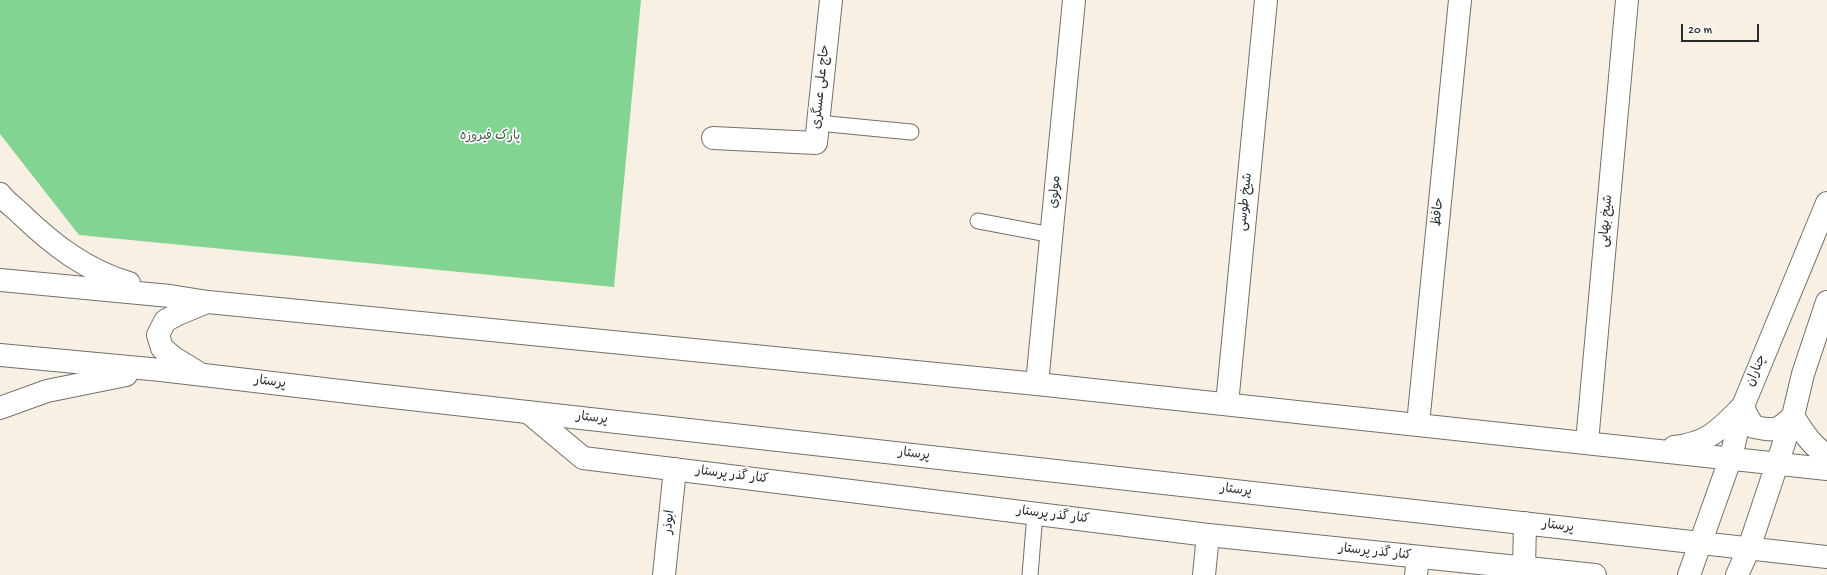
<!DOCTYPE html>
<meta charset="utf-8">
<style>
body{margin:0}
#map{position:relative;width:1827px;height:575px;overflow:hidden;background:#f8f0e2;font-family:"Gochi Hand",sans-serif}
canvas{display:block}
.scale{position:absolute;left:1681px;top:24px;width:78px;height:18px;box-sizing:border-box;border:2px solid #2b2b2b;border-top:0;padding-left:5px;font-size:12px;line-height:14px;white-space:nowrap;color:#2b2b2b;-webkit-text-stroke:3px #fff;paint-order:stroke}
</style>
<div id="map">
<canvas width="1827" height="575"></canvas>
<div class="scale">20 m</div>
</div>
<script>
const context = document.querySelector('canvas').getContext('2d');
context.lineJoin = 'round';
function fillPath(path, color) {
  context.fillStyle = color;
  context.fill(path, 'evenodd');
}
function stroke(path, color, width, dash) {
  context.strokeStyle = color;
  context.lineWidth = width;
  context.lineCap = dash ? 'butt' : 'round';
  context.setLineDash(dash || []);
  context.stroke(path);
}
function write(font, color, halo, rows, align = 'center') {
  context.font = font + ' "Gochi Hand","Playpen Sans Arabic",sans-serif';
  context.lineWidth = 3.5;
  context.setLineDash([]);
  context.textBaseline = 'middle';
  context.strokeStyle = halo;
  context.fillStyle = color;
  for (const [text, x, y, turn = 0] of rows) {
    context.save();
    context.translate(x, y);
    context.rotate((+turn || 0) * Math.PI / 180);
    context.textAlign = isNaN(turn) ? turn : align;
    if (halo) context.strokeText(text, 0, 0);
    context.fillText(text, 0, 0);
    context.restore();
  }
}
const green = new Path2D(`
 M0,0H641L614,287L79,235L0,134Z`);
const service = new Path2D(`
 M818,123L911,132
 M978,221L1052,235
 M1030,575L1035,514`);
const minor = new Path2D(`
 M713,138L816,143L831,0
 M1037,384L1074,0
 M1227,404L1266,0
 M1418,424L1460,0
 M1587,442L1627,0
 M664,575L675,469
 M1204,575L1208,535
 M1416,575L1418,557`);
const tertiary = new Path2D(`
 M528,412L583,458L1208,535L1595,575
 M1689,575L1700,544
 M1737,575L1749,548`);
const secondary = new Path2D(`
 M0,194C6,202 15,208 22,215C53,245 87,271 129,283
 M0,280L170,296L208,302L1037,384L1827,469
 M0,355L161,370L366,394L1827,557
 M197,372L174,358L162,348L158,335L165,321L178,314L207,302
 M1743,406L1747,416L1754,427C1775,431 1778,431 1793,416
 M0,408L47,391L126,375
 M1793,416C1802,430 1812,447 1827,455
 M1674,447C1709,443 1720,429 1743,406
 M1700,544L1731,457L1743,406L1827,203
 M1749,548L1793,416L1803,374L1827,302
 M1524,568L1525,523`);
const streetNames = [
 ["حاج علی عسگری",822,87,-84],
 ["مولوی",1056,192,-85],
 ["شیخ طوسی",1246,202,-84],
 ["حافظ",1439,212,-84],
 ["شیخ بهایی",1607,221,-85],
 ["چناران",1757,371,-67],
 ["پرستار",270,383,7],
 ["پرستار",592,419,6],
 ["پرستار",914,455,6],
 ["کنار گذر پرستار",732,476,7],
 ["پرستار",1236,491,6],
 ["کنار گذر پرستار",1053,516,7],
 ["ابوذر",670,522,-84],
 ["پرستار",1558,527,7],
 ["کنار گذر پرستار",1375,553,6]
];
const parkNames = [
 ["پارک فیروزه",490,137]
];
fillPath(green, '#83d393');
stroke(service, '#73706b', 17);
stroke(minor, '#73706b', 24);
stroke(tertiary, '#73706b', 24);
stroke(secondary, '#73706b', 24);
stroke(service, '#fff', 15);
stroke(minor, '#fff', 22);
stroke(tertiary, '#fff', 22);
stroke(secondary, '#fff', 22);
write('13px', '#2b2b2b', '#fff', streetNames);
write('13px', '#455d4a', '#fff', parkNames);
</script>
